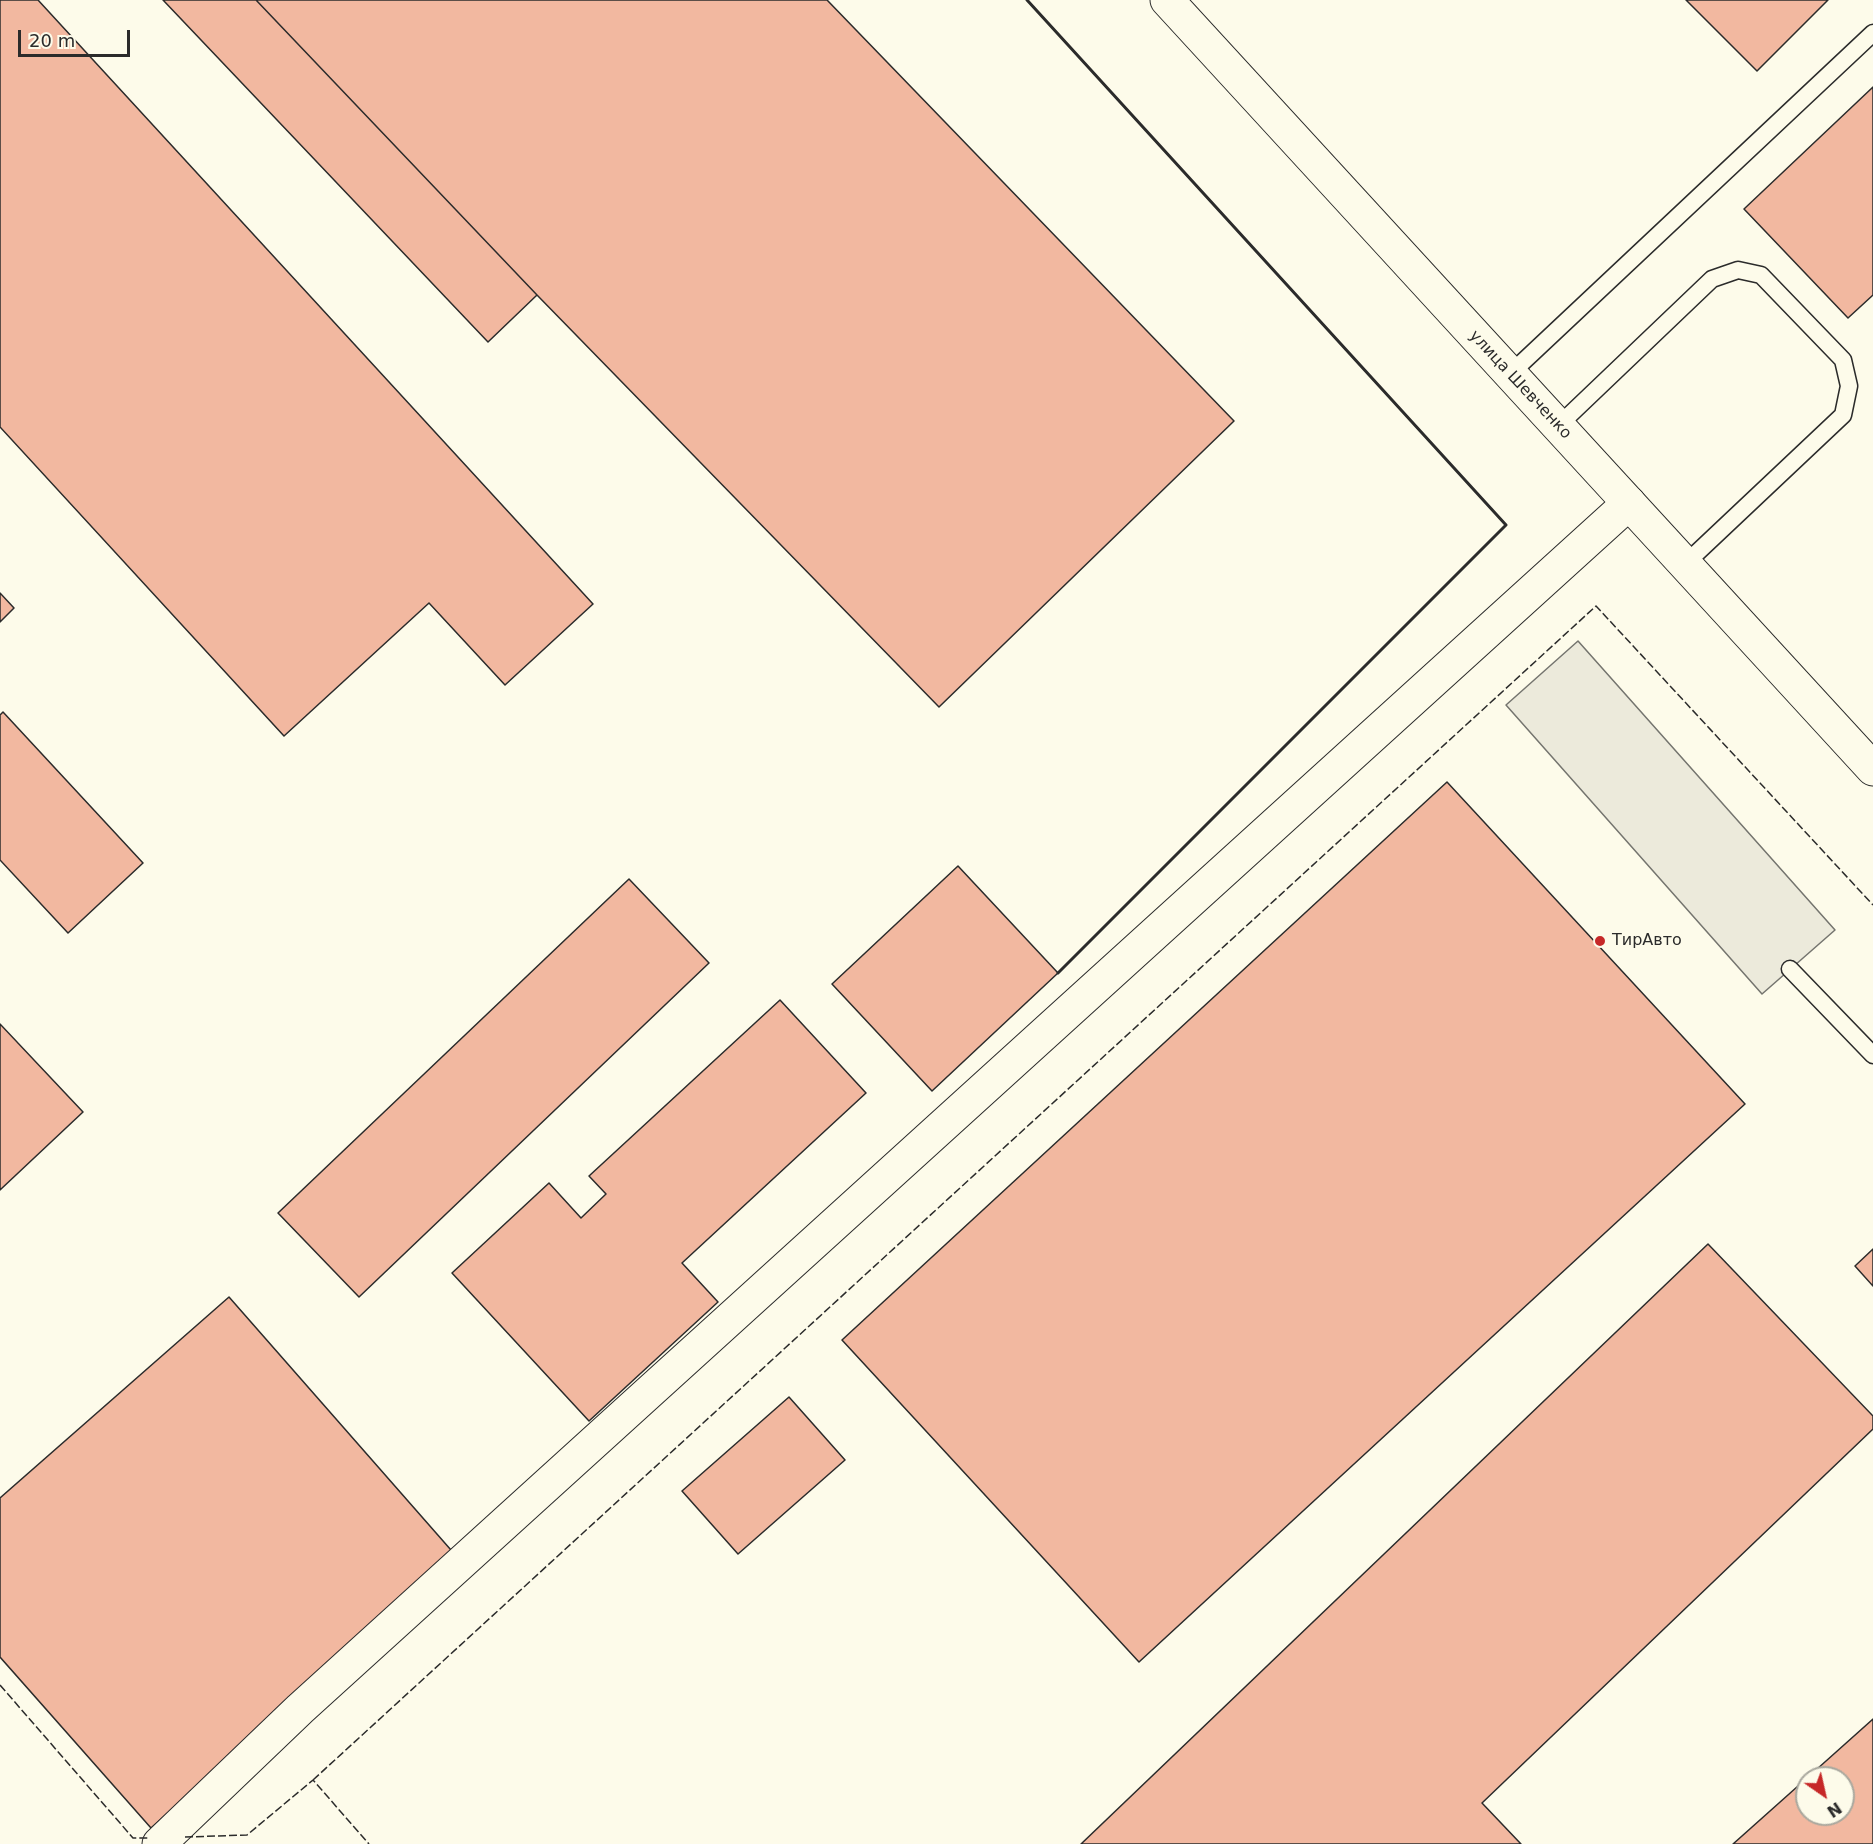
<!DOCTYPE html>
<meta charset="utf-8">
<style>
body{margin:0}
#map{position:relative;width:1873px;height:1844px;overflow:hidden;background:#fdfbea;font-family:"DejaVu Sans",sans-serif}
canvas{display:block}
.north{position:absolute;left:1795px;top:1766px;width:60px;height:60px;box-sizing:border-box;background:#fdfbea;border:2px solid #a9a89e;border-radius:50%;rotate:146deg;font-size:16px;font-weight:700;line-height:24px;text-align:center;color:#2b2b2b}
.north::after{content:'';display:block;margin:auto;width:21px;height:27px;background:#c62828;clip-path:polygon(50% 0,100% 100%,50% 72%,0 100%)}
.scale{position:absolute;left:18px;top:30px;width:112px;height:27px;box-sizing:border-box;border:3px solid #2b2b2b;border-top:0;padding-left:8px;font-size:18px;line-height:21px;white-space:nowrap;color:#2b2b2b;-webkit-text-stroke:4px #fdfbea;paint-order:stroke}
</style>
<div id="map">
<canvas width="1873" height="1844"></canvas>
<div class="north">N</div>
<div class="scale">20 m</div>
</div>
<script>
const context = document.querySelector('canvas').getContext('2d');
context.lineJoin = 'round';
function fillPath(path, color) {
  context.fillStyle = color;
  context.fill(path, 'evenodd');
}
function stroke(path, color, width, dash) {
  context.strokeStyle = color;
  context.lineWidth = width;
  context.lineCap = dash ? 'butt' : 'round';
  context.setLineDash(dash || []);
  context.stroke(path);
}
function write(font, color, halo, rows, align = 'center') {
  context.font = font + ' "DejaVu Sans",sans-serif';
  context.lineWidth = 4.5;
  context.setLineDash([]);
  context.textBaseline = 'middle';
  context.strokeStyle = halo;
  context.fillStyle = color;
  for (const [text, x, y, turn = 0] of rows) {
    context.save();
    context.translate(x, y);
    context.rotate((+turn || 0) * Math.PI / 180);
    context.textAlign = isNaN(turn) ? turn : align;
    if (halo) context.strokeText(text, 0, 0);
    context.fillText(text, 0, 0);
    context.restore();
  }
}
const parking = new Path2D(`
 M1578,641L1835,930L1762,994L1506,705Z`);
const building = new Path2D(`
 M0,0H38L593,604L505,685L429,603L284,736L0,427Z
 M163,0H256L537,295L488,342Z
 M256,0H827L1234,421L939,707L537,295Z
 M1686,0H1828L1757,71Z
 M1873,87V295L1848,318L1744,209Z
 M0,593L14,608L0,622Z
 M3,712L143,863L68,933L0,860V715Z
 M1447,782L1745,1104L1139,1662L842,1340Z
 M958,866L1058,973L932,1091L832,984Z
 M629,879L709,963L359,1297L278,1213Z
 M780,1000L866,1093L682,1263L718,1302L589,1421L452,1273L549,1183L581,1218L606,1194L589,1176Z
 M0,1024L83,1112L0,1190Z
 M1708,1244L1873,1416V1429L1482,1803L1521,1844H1081Z
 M1873,1249V1286L1855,1266Z
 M229,1297L458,1558L151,1828L0,1657V1498Z
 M789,1397L845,1460L738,1554L682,1491Z
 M1873,1719V1844H1733L1807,1778V1814H1843V1778H1807Z`);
const lane = new Path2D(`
 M1510,374L1873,33
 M1558,426L1712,279L1738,270L1761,275L1843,360L1849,386L1843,415L1685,564
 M1790,969L1873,1055`);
const street = new Path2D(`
 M159,1844L300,1709L1629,503`);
const highway = new Path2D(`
 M1167,0L1873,769`);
const fence = new Path2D(`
 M0,1685L133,1838H149
 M313,1780L1596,606L1873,905
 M185,1837L247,1835L313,1780L369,1844`);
const wall = new Path2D(`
 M1027,0L1506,525L1058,973`);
const markers = [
 [1600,941,6,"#c62828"]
];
const streetNames = [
 ["улица Шевченко",1520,385,47]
];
const poiNames = [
 ["ТирАвто",1612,941]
];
fillPath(parking, '#eceadb');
stroke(parking, '#74746e', 1.5);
fillPath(building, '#f2b8a0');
stroke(building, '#2b2b2b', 1.5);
stroke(lane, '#2b2b2b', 19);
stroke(street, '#2b2b2b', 35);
stroke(highway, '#2b2b2b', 35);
stroke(lane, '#fdfbea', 16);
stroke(street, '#fdfbea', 33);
stroke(highway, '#fdfbea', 33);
stroke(fence, '#2b2b2b', 1.5, [8, 3]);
stroke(wall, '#2b2b2b', 3);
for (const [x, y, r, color] of markers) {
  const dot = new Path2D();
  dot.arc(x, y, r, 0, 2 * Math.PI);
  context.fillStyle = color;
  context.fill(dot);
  stroke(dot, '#fdfbea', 2);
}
write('16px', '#2b2b2b', '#fdfbea', streetNames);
write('16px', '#2b2b2b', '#fdfbea', poiNames, 'left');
</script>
